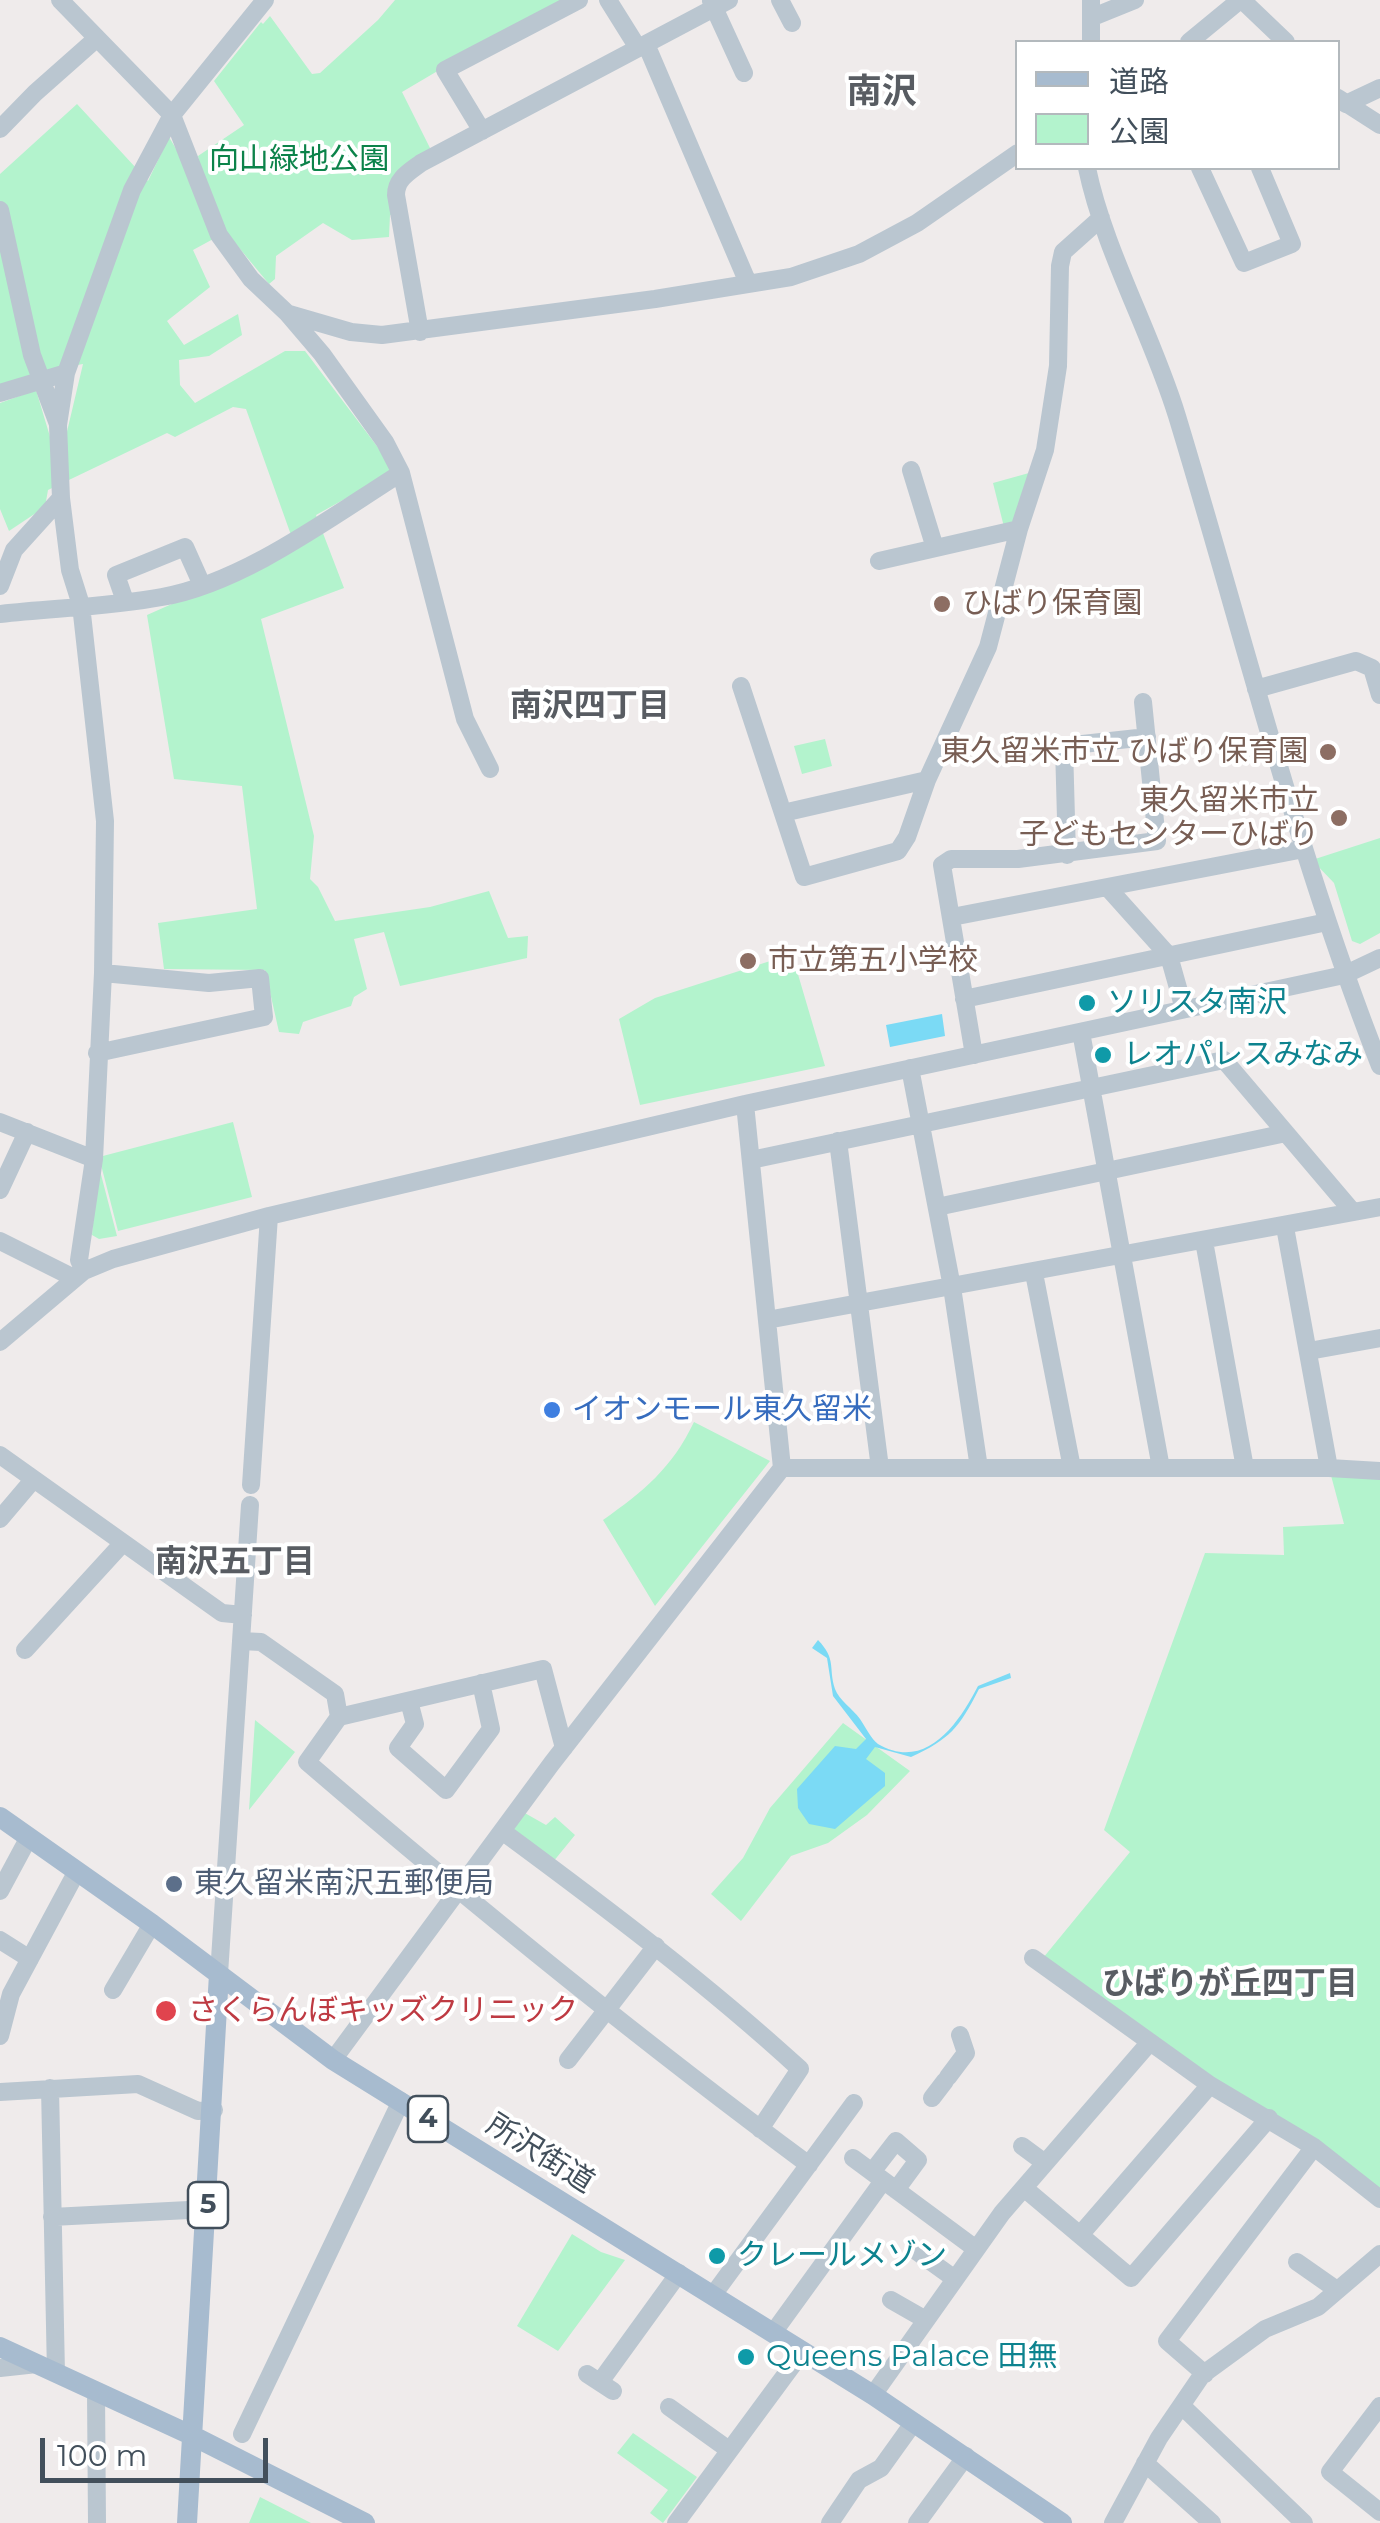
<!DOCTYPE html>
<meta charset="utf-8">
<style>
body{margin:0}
#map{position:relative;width:1380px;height:2523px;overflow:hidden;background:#efebeb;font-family:Montserrat,"Noto Sans JP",sans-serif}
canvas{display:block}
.legend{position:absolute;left:1015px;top:40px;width:325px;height:130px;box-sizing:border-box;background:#fff;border:2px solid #b3b9bd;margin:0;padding:12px 18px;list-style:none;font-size:30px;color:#424f5b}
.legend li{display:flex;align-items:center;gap:20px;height:50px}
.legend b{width:50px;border:2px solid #b3b9bd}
.scale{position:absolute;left:40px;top:2438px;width:228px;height:45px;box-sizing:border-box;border:5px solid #424f5b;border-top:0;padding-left:12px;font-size:30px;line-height:35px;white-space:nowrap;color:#424f5b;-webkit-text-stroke:8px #fff;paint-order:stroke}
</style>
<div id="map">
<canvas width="1380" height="2523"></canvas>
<ul class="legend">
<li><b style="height:12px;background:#a7bbcf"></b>道路</li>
<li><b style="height:28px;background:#b3f3cd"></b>公園</li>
</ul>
<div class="scale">100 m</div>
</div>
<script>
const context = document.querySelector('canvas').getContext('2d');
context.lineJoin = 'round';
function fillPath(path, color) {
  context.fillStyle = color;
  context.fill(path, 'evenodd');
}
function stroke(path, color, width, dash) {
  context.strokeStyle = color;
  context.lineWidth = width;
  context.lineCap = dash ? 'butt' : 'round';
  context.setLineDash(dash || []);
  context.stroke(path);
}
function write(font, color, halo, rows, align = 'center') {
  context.font = font + ' Montserrat,"Noto Sans JP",sans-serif';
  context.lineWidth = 8;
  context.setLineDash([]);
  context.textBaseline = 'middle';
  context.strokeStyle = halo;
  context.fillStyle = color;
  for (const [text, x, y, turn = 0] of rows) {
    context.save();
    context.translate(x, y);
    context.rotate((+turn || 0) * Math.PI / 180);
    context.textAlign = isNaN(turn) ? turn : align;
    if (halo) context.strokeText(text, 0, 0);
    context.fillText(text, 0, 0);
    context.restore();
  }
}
const green = new Path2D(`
 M395,0H573L463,56L402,92L431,150L391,181L393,214L390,215L389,237L352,240L323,223L276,256L275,279L269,284L226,232L193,250L210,287L167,321L184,345L238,314L242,335L209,356L179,360L180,385L195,403L285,351H305L392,466L388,475L316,515L344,588L261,619L314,836L310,879L318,887L335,921L430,907L489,891L508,938L528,936L527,958L400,986L384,932L354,939L367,989L354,997L351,1006L303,1022L299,1034L279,1032L265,970L164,969L158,923L257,909L242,786L174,779L147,615L296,549L246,409L233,407L175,437L167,433L48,490L45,507L9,531L0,509V403L36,390L51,440H65L83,364L32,373L29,379L0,390V174L77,104L148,181L169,137L188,169L199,161L198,156L244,125L214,81L261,22L263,24L270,16L312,74L320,73L378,20Z
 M1029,473L1014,525L1004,527L993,483Z
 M825,739L832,766L802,774L794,746Z
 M1380,838V933L1360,944L1352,941L1334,883L1312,860Z
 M792,954L825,1066L640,1105L619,1019L655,998Z
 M233,1122L252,1197L118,1231L99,1157Z
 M98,1163L117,1236L99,1239L92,1235Z
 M694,1422L770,1461L655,1606L603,1520C644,1491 672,1468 694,1422Z
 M1329,1468H1380V2192L1201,2073L1043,1958L1130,1852L1104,1830L1205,1553L1284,1555L1283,1527L1344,1524Z
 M255,1720L295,1752L249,1810Z
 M843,1723L910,1771L867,1815L828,1843L791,1856L741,1921L711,1894L743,1858L770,1808Z
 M523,1812L546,1825L555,1817L575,1835L553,1862L510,1829Z
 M572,2234L601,2252L625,2260L558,2351L517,2326Z
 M633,2433L697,2477L663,2523L650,2513L668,2490L617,2453Z
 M260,2497L311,2523H249Z`);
const water = new Path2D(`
 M942,1014L945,1036L890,1047L886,1025Z
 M818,1640C837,1660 828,1667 835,1689C839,1700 853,1709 860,1719C865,1726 871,1739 878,1744C926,1772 959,1723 978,1686L1010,1673L1011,1678L979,1689C959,1728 950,1739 911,1757L875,1747L866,1759L885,1773V1786L835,1829L809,1824L798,1808L797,1789L835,1746L856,1749L866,1739L833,1696L827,1658L812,1648Z`);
const minor = new Path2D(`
 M60,0L172,115L219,235L251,279L287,313L322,354L385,442L401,473L465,719L490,769
 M608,0L638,48
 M780,0L792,23
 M1091,0V42
 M1242,0L1286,42
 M711,1L744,73
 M1093,17L1135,0
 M1189,42L1240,0
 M646,44L748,283
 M1338,98L1380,125
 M1346,104L1380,88
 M0,129L35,93L96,39
 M482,131L445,70L579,0
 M1087,168C1104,250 1152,334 1177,416C1243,633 1297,855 1380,1066
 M1200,168L1244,263L1292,244L1260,168
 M0,210L32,355L58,424
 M289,314L351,332L382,335L655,299L791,277L859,254L917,223L1018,153
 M420,332L396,195C396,179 409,172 421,163L729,0
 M0,393L66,373
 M911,470L935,548
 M879,561L1019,529
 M0,586L14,550L61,498
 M125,601L116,575L185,547L202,585
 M0,614C53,608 109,607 162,597C243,583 331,517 401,473
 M741,686L804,877L898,851L907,837L927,780L988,647L1019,529L1045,450L1058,366L1060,266L1063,252L1101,218
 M1256,689L1356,661L1372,668L1380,695
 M783,813L927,780
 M1067,855L1064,746L1147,737
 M1108,888L1169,956L1184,1009
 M952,917L1304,849
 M964,999L1327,922
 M1081,1032L1161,1468
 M97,1053L264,1017L260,978L209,983L103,973
 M974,1055L942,865L951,859H1018L1157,841L1143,702
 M910,1068L952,1287L979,1468
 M0,1122L94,1159
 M838,1141L880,1468
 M751,1160L1224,1060L1353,1212
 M0,1190L27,1132
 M937,1207L1286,1133
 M1285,1227L1329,1468
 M0,1241L74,1278
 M1204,1241L1245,1468
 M84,1271L79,1260L94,1159L103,973L105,821L81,605L70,570L61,498L58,425L66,373L132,190L172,115L265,0
 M1034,1273L1072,1468
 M767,1320L1380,1207
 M0,1342L84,1271L113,1259L269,1216L745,1104L1344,975L1380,958
 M1309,1351L1380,1338
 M0,1455L222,1613L243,1615
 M782,1468H1329L1380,1471
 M251,1485L269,1216
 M0,1519L33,1480
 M241,1641L261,1642L335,1694L339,1717
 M25,1650L122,1544
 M409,1701L415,1724L398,1748L446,1790L491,1729L481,1683
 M564,1748L543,1669L339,1717L307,1762C470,1902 636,2037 809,2165
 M502,1831C605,1907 706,1983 800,2069L760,2129
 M0,1891L29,1837
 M0,1940L30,1959
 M1033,1958L1210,2085L1314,2147L1380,2199
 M219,1974L250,1505
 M113,1990L152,1924
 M0,2036L11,1994L77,1871
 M333,2060L552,1763L782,1468L745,1104
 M568,2060L656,1946
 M948,2077L966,2053L960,2035
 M50,2088L56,2373
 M0,2092L138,2084L198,2111L214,2110
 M932,2098L945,2081
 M1022,2146L1045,2163
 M853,2158L976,2249
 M872,2172L896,2141L918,2160L896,2190
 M1024,2188L1131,2278L1269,2118
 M52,2217L208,2209
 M1080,2235L1210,2085
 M916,2251L955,2279
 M1297,2262L1337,2290
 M713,2295L854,2103
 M891,2300L926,2320
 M773,2333L883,2181
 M0,2368L37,2364
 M587,2374L613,2391
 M1205,2374L1167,2341L1314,2147
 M600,2382L679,2273
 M96,2392L97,2523
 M873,2395L1002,2213L1150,2042
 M1380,2406L1330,2472L1380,2512
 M669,2407L729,2450
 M1183,2407L1304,2523
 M242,2434L401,2101
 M1145,2463L1212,2523
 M676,2523L803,2351
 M830,2523L859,2480L881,2468L914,2422
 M917,2523L966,2456
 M1113,2523L1159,2438L1202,2375L1265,2329L1318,2307L1380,2254`);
const major = new Path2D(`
 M0,1817L152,1924L333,2060L873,2395L1062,2523
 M0,2347L193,2436L365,2523
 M187,2523L219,1974`);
const markers = [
 [942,604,10,"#8d6e63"],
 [1328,752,10,"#8d6e63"],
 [1339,818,10,"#8d6e63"],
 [748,961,10,"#8d6e63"],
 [1087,1003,10,"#0f9aa8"],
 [1103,1055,10,"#0f9aa8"],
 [552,1410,10,"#3f7fe0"],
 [174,1884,10,"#5c6f8a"],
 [166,2011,12,"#e0444e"],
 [717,2256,10,"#0f9aa8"],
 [746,2357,10,"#0f9aa8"]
];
const shields = [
 [428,2119,40],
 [208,2205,40]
];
const shieldNames = [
 ["4",428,2119],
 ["5",208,2205]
];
const parkNames = [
 ["向山緑地公園",299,160]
];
const educationNames = [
 ["ひばり保育園",962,604],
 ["東久留米市立 ひばり保育園",1308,752,"right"],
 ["東久留米市立",1319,801,"right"],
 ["子どもセンターひばり",1319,835,"right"],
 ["市立第五小学校",768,961]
];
const cultureNames = [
 ["ソリスタ南沢",1107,1003],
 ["レオパレスみなみ",1123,1055],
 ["クレールメゾン",737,2256],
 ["Queens Palace 田無",766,2357]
];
const shopNames = [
 ["イオンモール東久留米",572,1410]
];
const serviceNames = [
 ["東久留米南沢五郵便局",194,1884]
];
const healthNames = [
 ["さくらんぼキッズクリニック",188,2011]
];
const streetNames = [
 ["所沢街道",540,2154,32]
];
const neighbourhoodNames = [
 ["南沢四丁目",590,707],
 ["南沢五丁目",235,1563],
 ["ひばりが丘四丁目",1230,1985]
];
const quarterNames = [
 ["南沢",882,93]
];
fillPath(green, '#b3f3cd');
fillPath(water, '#7bdaf5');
stroke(minor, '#bac6d0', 18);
stroke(major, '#a7bbcf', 20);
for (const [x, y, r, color] of markers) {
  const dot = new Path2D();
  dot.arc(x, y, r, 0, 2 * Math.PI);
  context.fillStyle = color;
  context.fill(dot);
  stroke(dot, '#fff', 4);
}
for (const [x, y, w] of shields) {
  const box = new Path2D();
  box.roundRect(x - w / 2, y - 23, w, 46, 8);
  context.fillStyle = '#fff';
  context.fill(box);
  stroke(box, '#424f5b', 2.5);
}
write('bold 28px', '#424f5b', null, shieldNames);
write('30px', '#0c834a', '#fff', parkNames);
write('30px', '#785e54', '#fff', educationNames, 'left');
write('30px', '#0d838f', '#fff', cultureNames, 'left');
write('30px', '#366cbe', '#fff', shopNames, 'left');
write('30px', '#4e5e75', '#fff', serviceNames, 'left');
write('30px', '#be3a42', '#fff', healthNames, 'left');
write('30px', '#424f5b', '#fff', streetNames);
write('bold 32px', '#585c62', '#fff', neighbourhoodNames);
write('bold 35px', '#585c62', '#fff', quarterNames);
</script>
